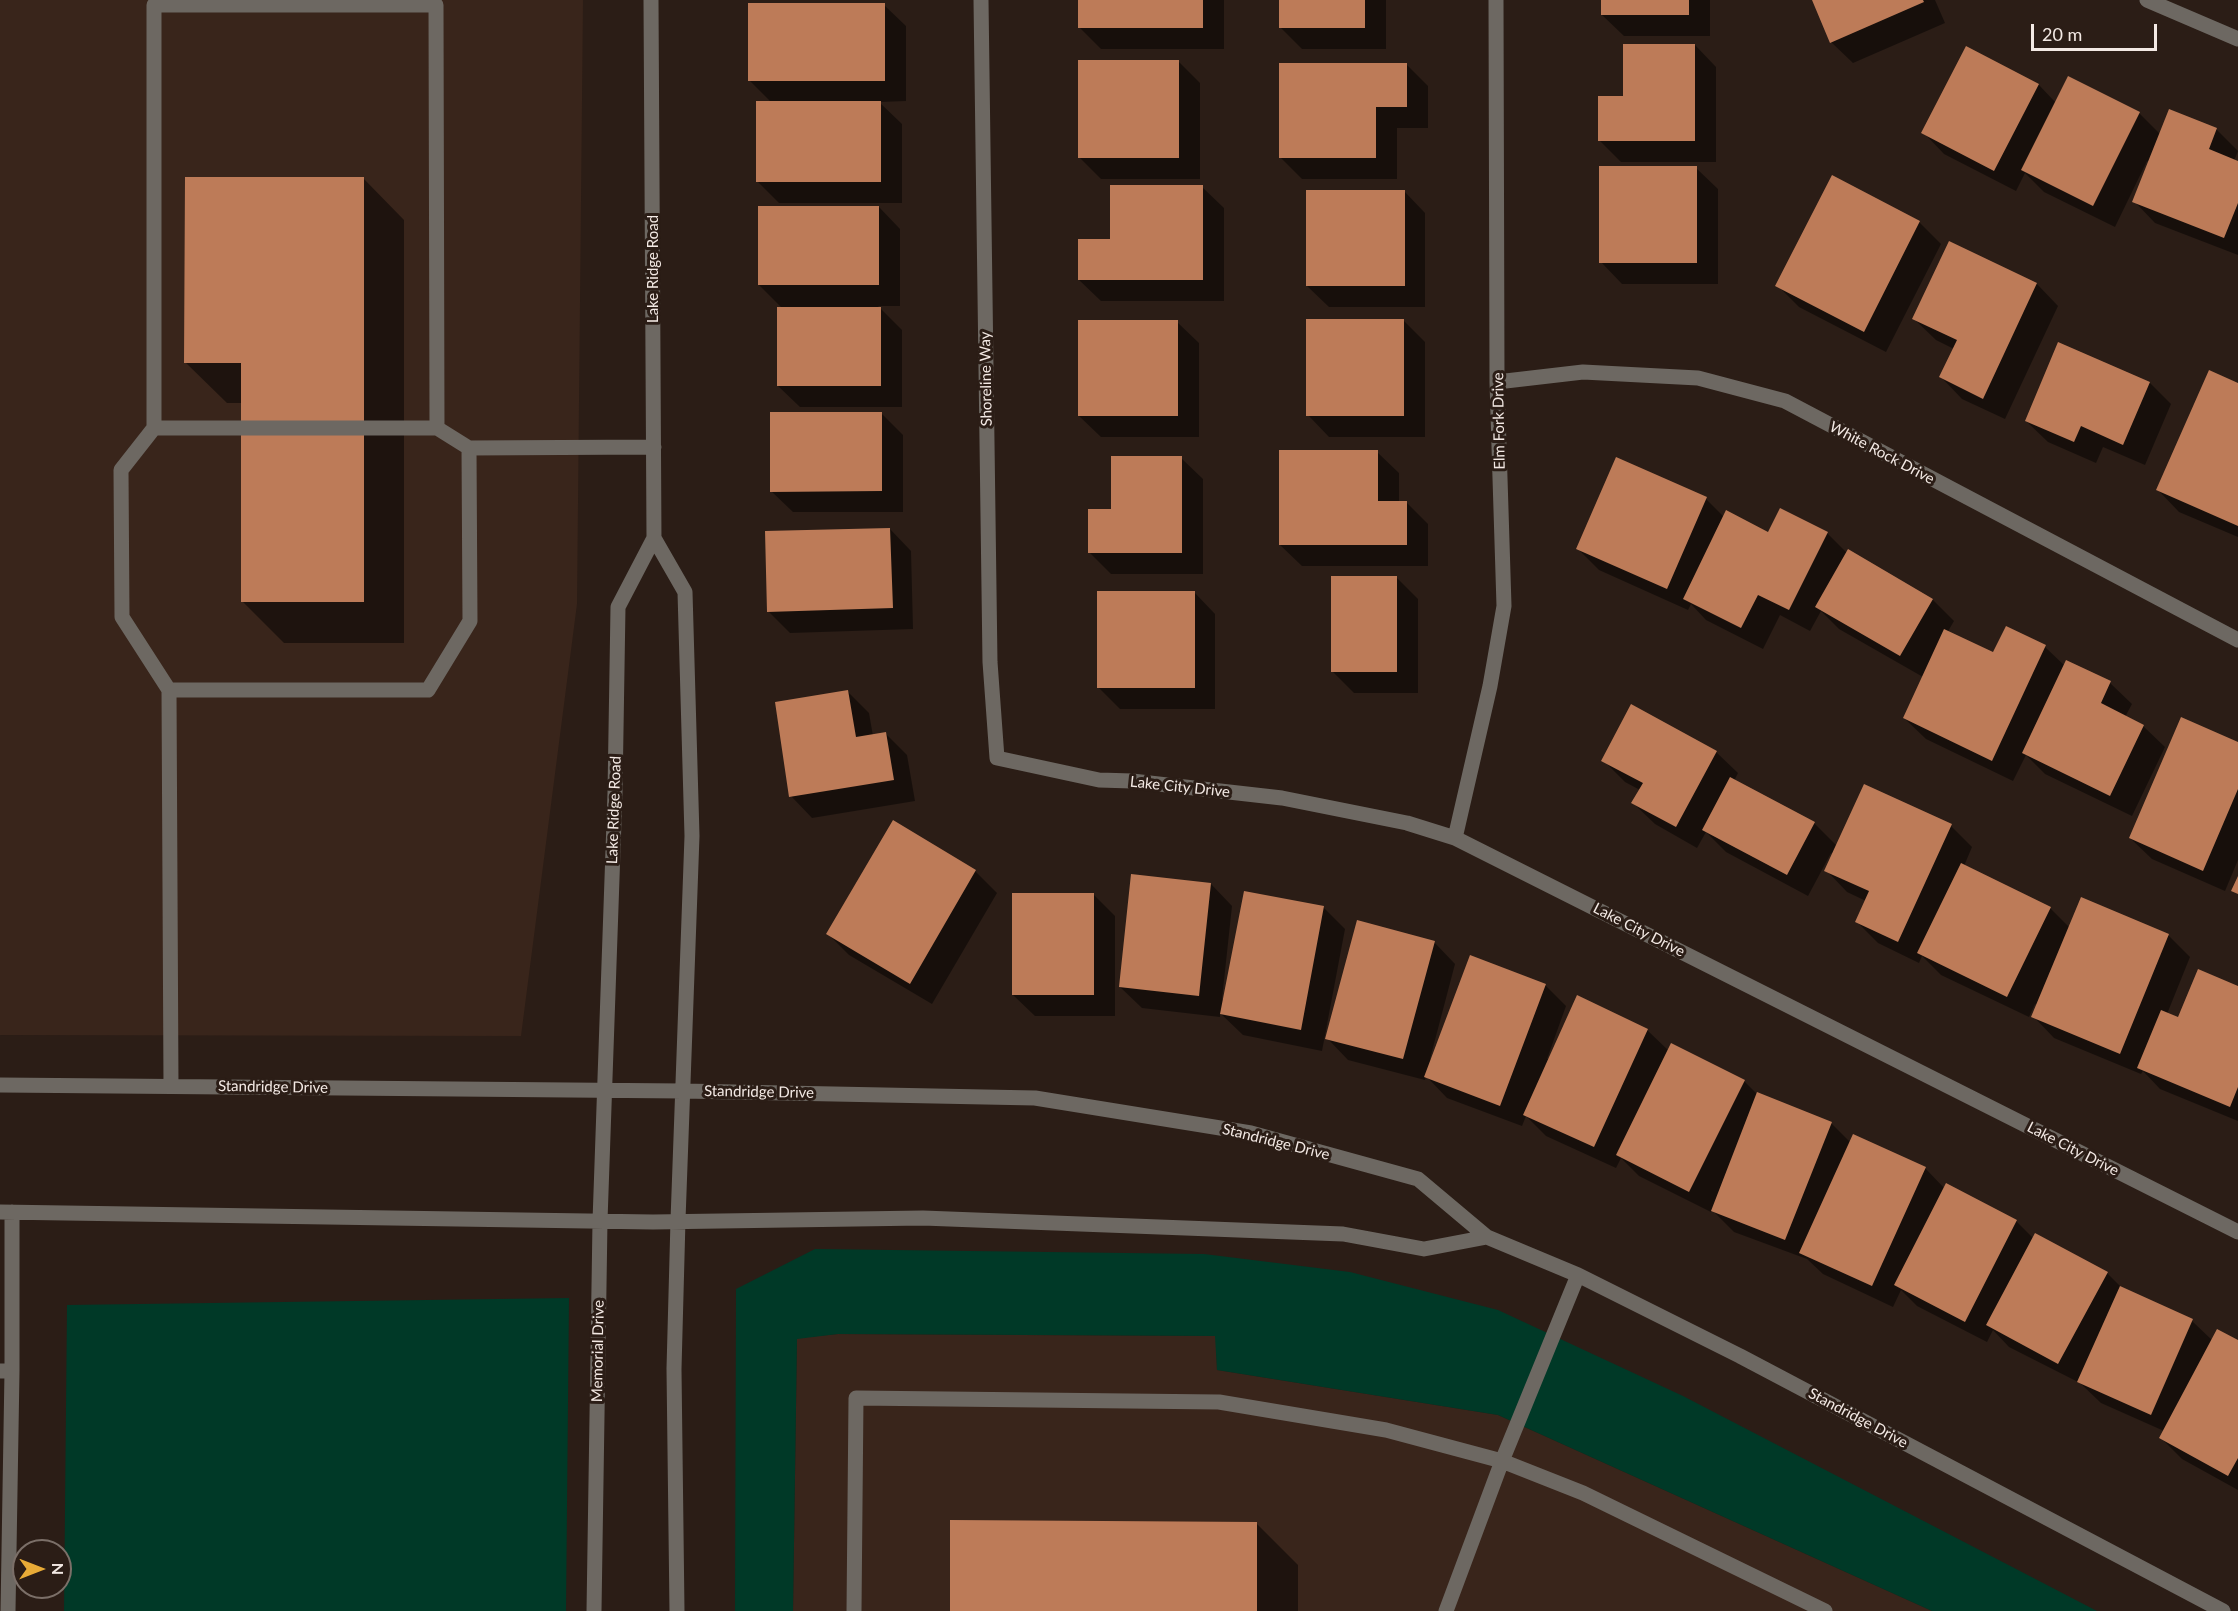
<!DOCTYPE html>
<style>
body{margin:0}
#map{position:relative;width:2238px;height:1611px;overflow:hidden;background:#2b1d16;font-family:Lato,sans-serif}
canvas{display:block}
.north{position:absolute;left:12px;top:1539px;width:60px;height:60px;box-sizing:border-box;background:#2b1d16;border:2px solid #7b6f68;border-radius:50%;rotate:90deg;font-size:16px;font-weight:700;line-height:24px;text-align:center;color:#f3e9e4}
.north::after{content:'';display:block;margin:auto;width:21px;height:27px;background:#e8ab37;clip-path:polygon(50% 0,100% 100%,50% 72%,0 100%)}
.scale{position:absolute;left:2031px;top:24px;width:126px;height:27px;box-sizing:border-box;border:3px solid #f3e9e4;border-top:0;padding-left:8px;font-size:18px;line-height:21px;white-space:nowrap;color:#f3e9e4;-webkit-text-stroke:4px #2b1d16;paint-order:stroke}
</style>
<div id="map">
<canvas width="2238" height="1611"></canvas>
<div class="north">N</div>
<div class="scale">20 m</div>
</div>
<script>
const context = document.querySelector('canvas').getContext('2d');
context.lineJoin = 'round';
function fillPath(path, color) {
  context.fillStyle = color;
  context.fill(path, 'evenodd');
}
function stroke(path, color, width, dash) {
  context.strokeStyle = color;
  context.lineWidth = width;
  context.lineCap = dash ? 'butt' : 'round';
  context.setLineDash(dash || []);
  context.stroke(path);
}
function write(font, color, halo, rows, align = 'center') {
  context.font = font + ' Lato,sans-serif';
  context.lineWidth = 6;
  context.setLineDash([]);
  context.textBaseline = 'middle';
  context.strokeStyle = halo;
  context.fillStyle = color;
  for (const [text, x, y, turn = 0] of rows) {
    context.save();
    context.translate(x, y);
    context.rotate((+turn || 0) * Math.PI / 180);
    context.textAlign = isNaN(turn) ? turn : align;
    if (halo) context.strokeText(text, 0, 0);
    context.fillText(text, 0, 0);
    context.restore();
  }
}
const built = new Path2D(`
 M0,0H583L577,604L521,1036L0,1035Z
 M838,1334L1216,1336L1217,1370L1498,1415L1932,1611H793L797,1338Z`);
const green = new Path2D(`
 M815,1249L1204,1254L1350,1272L1498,1310L1683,1396L2097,1611H1932L1498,1415L1217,1370L1215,1336L838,1334L797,1339L793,1611H735L736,1289Z
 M569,1298L566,1611H64L67,1305Z`);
const shadow = new Path2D(`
 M1079,0H1224V49H1101L1079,27Z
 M1280,0H1386V49H1302L1280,27Z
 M1602,0H1710V36H1624L1602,15Z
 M1813,0H1935L1945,23L1853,63L1831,42Z
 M884,5L906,26V101L879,102L902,124V203H779L757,181L772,103L749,80Z
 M1695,45L1716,67V162H1621L1599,140L1624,98Z
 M1967,48L2039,85L2056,103L2139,113L2160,134L2216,129L2238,151L2234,161L2238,162V255L2155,223L2134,201L2149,162L2147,161L2115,227L2044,192L2025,173L2016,191L1944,154L1923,132Z
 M1178,61L1200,83V179H1101L1079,157Z
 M1406,64L1428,86V128H1397V179H1302L1280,157Z
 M1696,168L1718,189V284H1622L1601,262Z
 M363,178L404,220V643H284L243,602V403H227L185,362Z
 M1202,187L1224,208V301H1101L1079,280L1111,241Z
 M1404,191L1425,213V307H1329L1307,286Z
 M879,207L900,229V306H878L902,330V407H800L778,386L783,309L759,285Z
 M1919,222L1941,244L1886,352L1799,307L1777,285Z
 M2037,284L2058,306L2005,419L1962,399L1941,377L1954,349L1936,340L1914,319Z
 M1403,320L1425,342V437H1329L1308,415Z
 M1177,322L1199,343V437H1101L1079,416Z
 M2150,383L2171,404L2145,465L2103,447L2096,463L2048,442L2026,421Z
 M2238,385V537L2179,512L2158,490Z
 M881,413L903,435V512H793L771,491Z
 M1377,452L1399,473V502H1406L1428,524V566H1302L1280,545Z
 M1181,458L1203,479V574H1111L1089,552L1112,510Z
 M1617,459L1706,499L1724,517L1768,534L1827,533L1848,554L1933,600L1954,621L1947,633L1994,654L2045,647L2065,666L2110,683L2132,704L2125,717L2143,726L2165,747L2132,816L2045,774L2026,755L2013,781L1926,739L1904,718L1923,677L1839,629L1821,611L1810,631L1780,615L1763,649L1706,620L1691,604L1688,610L1599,570L1578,549Z
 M890,529L911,551L913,629L790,633L768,611Z
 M1396,577L1418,599V693H1354L1332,671Z
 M1194,592L1215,614V709H1120L1098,687Z
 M848,692L869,713L873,736L886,734L907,755L915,801L812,818L791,796Z
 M2238,744V860L2225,891L2152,859L2130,838Z
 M1716,752L1738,773L1734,781L1814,823L1837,846L1951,826L1972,847L1964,866L2050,908L2070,928L2082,899L2169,936L2190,957L2167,1014L2179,1019L2238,988V1121L2160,1089L2143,1071L2141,1074L2054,1038L2033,1016L2037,1005L2035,1004L2029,1017L1941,975L1922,956L1919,963L1878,943L1857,922L1866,901L1847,892L1826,870L1833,854L1831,853L1808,896L1726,852L1706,832L1697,848L1655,824L1633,803L1640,790L1625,782L1603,760Z
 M975,871L997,893L932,1004L849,955L828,934Z
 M1211,884L1232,906L1222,999L1224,1000L1245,892L1324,908L1345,929L1322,1051L1243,1035L1220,1013V1017L1142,1008L1120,987Z
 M1093,894L1115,916V1016H1035L1013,995Z
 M1434,942L1455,964L1430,1059L1432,1060L1545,985L1566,1006L1547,1059L1647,1030L1669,1051L1744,1081L1757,1094L1831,1123L1851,1143L1925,1168L1945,1189L2016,1221L2034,1239L2107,1273L2124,1290L2192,1321L2213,1341L2238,1342V1490L2182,1459L2161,1438L2164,1431L2101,1403L2080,1383L2009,1347L1993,1330L1987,1342L1917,1306L1901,1290L1893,1307L1823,1274L1807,1259L1734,1232L1712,1210L1711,1212L1639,1176L1621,1158L1616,1168L1546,1136L1526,1116L1522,1126L1447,1098L1426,1076L1425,1080L1348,1060L1327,1038Z
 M1256,1523L1298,1565V1611H951Z`);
const building = new Path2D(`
 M1078,0H1203V28H1078Z
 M1279,0H1365V28H1279Z
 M1601,0H1689V15H1601Z
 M1812,0H1923L1924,2L1830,43Z
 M748,3H885V81H748Z
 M1623,44H1695V141H1598V96H1623Z
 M1966,46L2039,84L1994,171L1921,133Z
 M1078,60H1179V158H1078Z
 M1279,63H1407V107H1376V158H1279Z
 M2068,76L2140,112L2093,206L2021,170Z
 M756,101H881V182H756Z
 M2169,109L2217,128L2209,149L2238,161V203L2224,238L2132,202Z
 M1599,166H1697V263H1599Z
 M1832,175L1920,221L1864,332L1775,286Z
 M185,177H364V602H241V363H184Z
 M1110,185H1203V280H1078V239H1110Z
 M1306,190H1405V286H1306Z
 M758,206H879V285H758Z
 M1949,241L2037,283L1983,399L1939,377L1957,340L1912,319Z
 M777,307H881V386H777Z
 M1306,319H1404V416H1306Z
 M1078,320H1178V416H1078Z
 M2058,342L2150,382L2123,445L2081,426L2074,442L2025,421Z
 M2209,370L2238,383V526L2156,490Z
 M770,412H882V491L770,492Z
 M1279,450H1378V501H1407V545H1279Z
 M1111,456H1182V553H1088V509H1111Z
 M1616,457L1707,497L1667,589L1576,549Z
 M1780,508L1828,532L1789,610L1758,595L1741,628L1683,599L1726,510L1768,532Z
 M890,528L893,608L767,612L765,531Z
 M1848,549L1933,599L1900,656L1815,607Z
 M1331,576H1397V672H1331Z
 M1097,591H1195V688H1097Z
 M2006,626L2046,645L1992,761L1903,718L1944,629L1993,652Z
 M2066,660L2111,681L2101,703L2144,725L2110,796L2022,753Z
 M848,690L856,737L886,732L894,780L789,797L775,702Z
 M1631,704L1717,751L1676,827L1631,803L1643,783L1601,761Z
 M2181,717L2238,742V789L2203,871L2129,838Z
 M1730,777L1815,822L1787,875L1702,830Z
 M1864,784L1952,824L1898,942L1855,922L1869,891L1824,871Z
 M893,820L976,870L910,984L826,934Z
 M1961,863L2051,907L2007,997L1917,953Z
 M1131,874L1211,883L1199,996L1119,987Z
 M2238,876V894L2231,891Z
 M1244,891L1324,906L1301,1030L1220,1014Z
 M1012,893H1094V995H1012Z
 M2081,897L2169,934L2120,1054L2031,1017Z
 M1357,920L1435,941L1403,1059L1325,1039Z
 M1470,955L1546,984L1500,1106L1424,1077Z
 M2198,969L2238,986V1087L2230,1107L2137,1068L2161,1010L2178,1017Z
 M1577,995L1648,1029L1594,1147L1523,1115Z
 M1671,1043L1745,1080L1689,1192L1616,1155Z
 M1757,1092L1832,1122L1785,1240L1711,1211Z
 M1853,1134L1926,1167L1872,1286L1799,1253Z
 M1946,1183L2017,1220L1965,1322L1894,1285Z
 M2035,1233L2108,1272L2058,1364L1986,1325Z
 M2120,1286L2193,1319L2151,1415L2077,1382Z
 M2217,1329L2238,1340V1458L2228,1476L2159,1438Z
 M950,1520L1257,1522V1611H950Z`);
const minor = new Path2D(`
 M981,0L990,662L997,758L1099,780L1132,781L1282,798L1407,823L1455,838L2238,1232
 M2147,0L2238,39
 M1497,382L1583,372L1698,378L1785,401L2238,640
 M154,428H437L469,448L654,447
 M437,428L436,5H154V428L121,470L122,617L169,690H428L470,621L469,448
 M654,538L685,592L692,836L678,1220L674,1369L677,1611
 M169,690L171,1086
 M1455,838L1490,686L1504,606L1497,382L1496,0
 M0,1085L683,1091L1035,1098L1251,1133L1418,1179L1487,1237L1578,1275L1740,1356L2223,1611
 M0,1212L653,1222L923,1218L1343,1234L1424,1249L1487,1237
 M0,1371H12V1212
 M8,1611L12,1371
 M594,1611L600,1221L615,793L618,607L654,538L651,0
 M854,1611L856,1398L1219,1402L1386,1430L1502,1461L1583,1493L1825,1611
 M1446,1611L1502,1461L1578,1275`);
const streetNames = [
 ["Lake Ridge Road",653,269,-90],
 ["Shoreline Way",986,379,-91],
 ["Elm Fork Drive",1499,421,-91],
 ["White Rock Drive",1882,453,28],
 ["Lake City Drive",1180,787,6],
 ["Lake Ridge Road",614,810,-88],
 ["Lake City Drive",1639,930,27],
 ["Standridge Drive",273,1087,1],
 ["Standridge Drive",759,1092,1],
 ["Standridge Drive",1276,1142,14],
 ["Lake City Drive",2073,1149,27],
 ["Memorial Drive",598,1351,-89],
 ["Standridge Drive",1858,1418,28]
];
fillPath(built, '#39251b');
fillPath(green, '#003927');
fillPath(shadow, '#0007');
fillPath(building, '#bd7b58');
stroke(minor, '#6d6862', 15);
write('15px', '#f3e9e4', '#2b1d16', streetNames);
</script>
